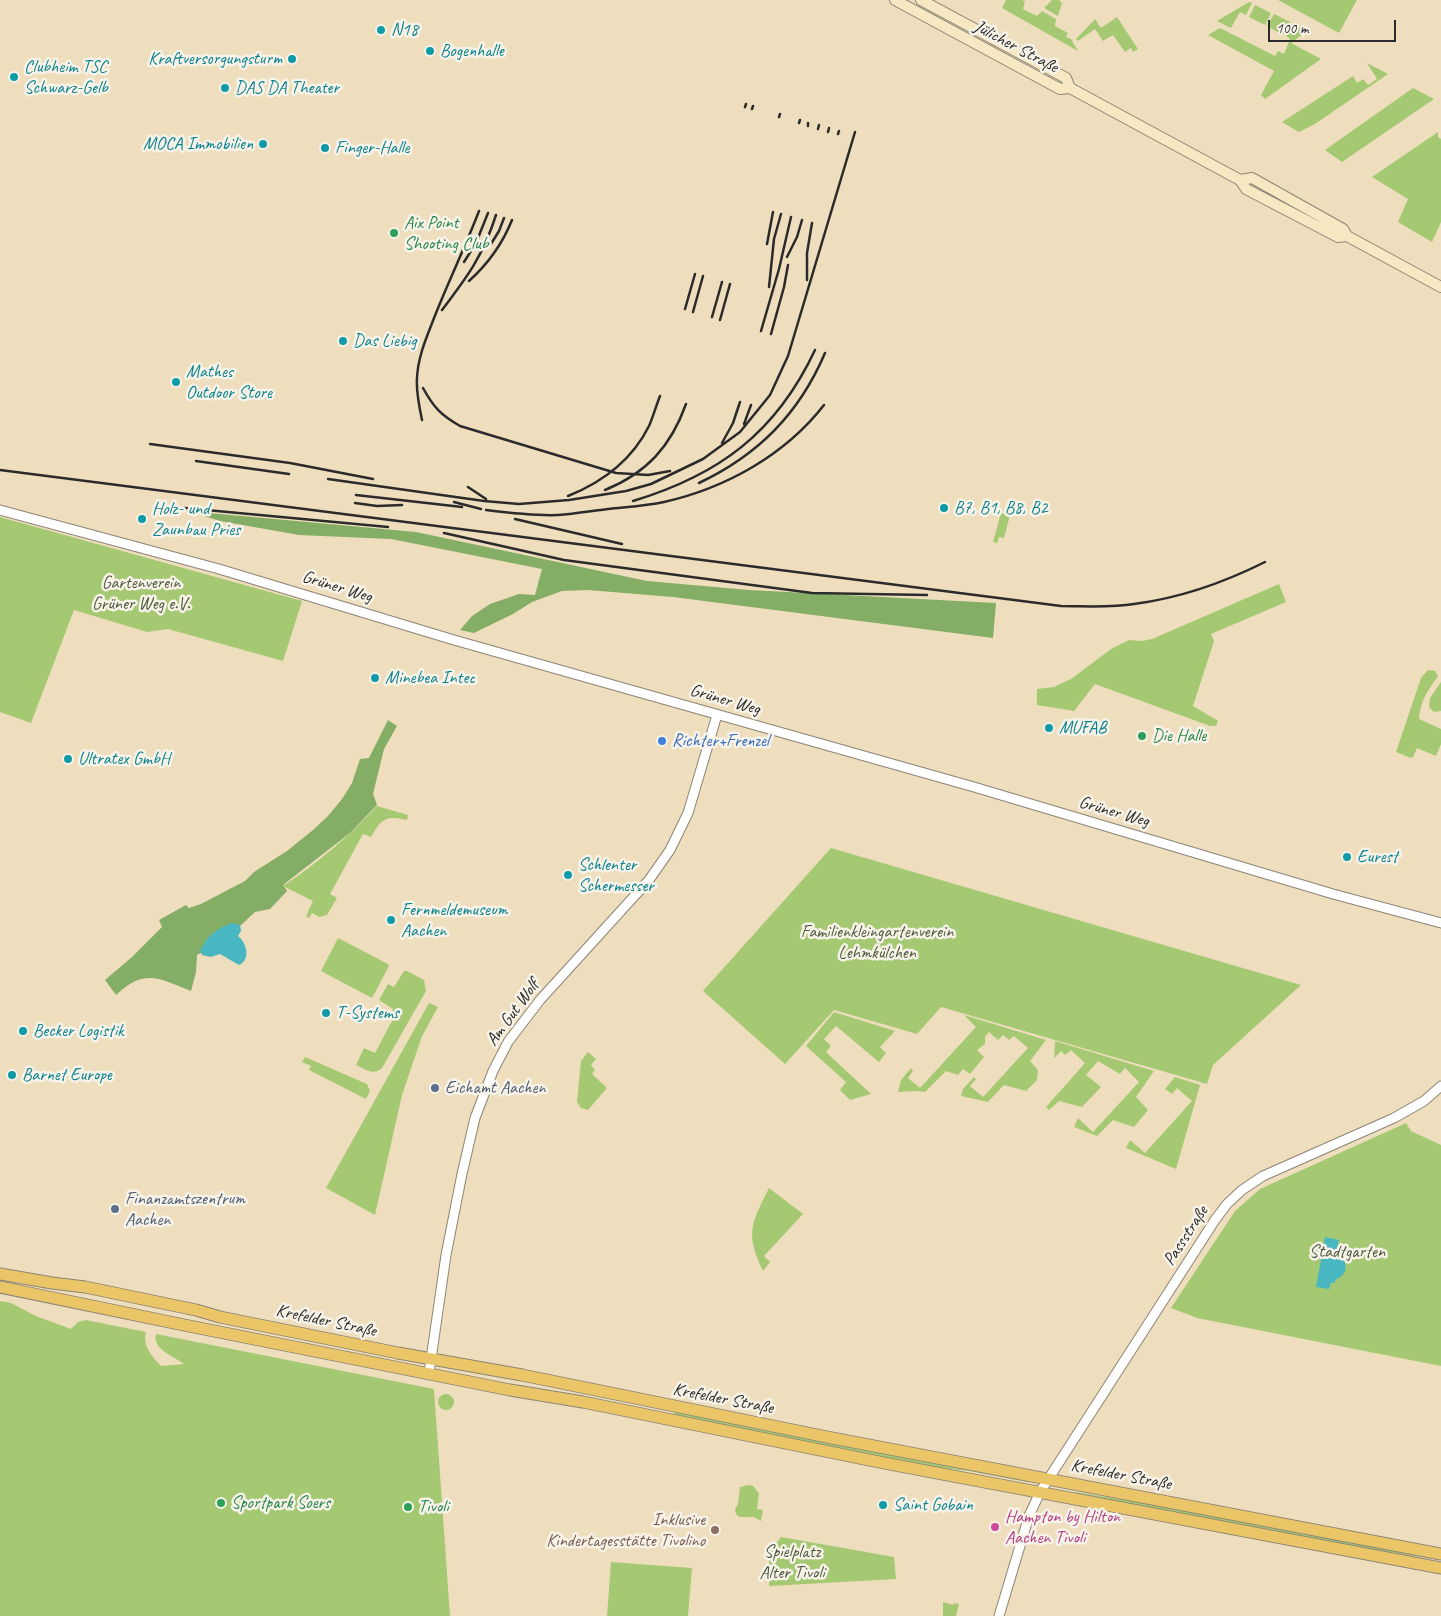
<!DOCTYPE html>
<meta charset="utf-8">
<style>
body{margin:0}
#map{position:relative;width:1441px;height:1616px;overflow:hidden;background:#eedebd;font-family:Caveat,sans-serif}
canvas{display:block}
.scale{position:absolute;left:1268px;top:20px;width:128px;height:22px;box-sizing:border-box;border:2px solid #2b2b2b;border-top:0;padding-left:6px;font-size:15px;line-height:18px;white-space:nowrap;color:#2b2b2b;-webkit-text-stroke:4px #f7f3e8;paint-order:stroke}
</style>
<div id="map">
<canvas width="1441" height="1616"></canvas>
<div class="scale">100 m</div>
</div>
<script>
const context = document.querySelector('canvas').getContext('2d');
context.lineJoin = 'round';
function fillPath(path, color) {
  context.fillStyle = color;
  context.fill(path, 'evenodd');
}
function stroke(path, color, width, dash) {
  context.strokeStyle = color;
  context.lineWidth = width;
  context.lineCap = dash ? 'butt' : 'round';
  context.setLineDash(dash || []);
  context.stroke(path);
}
function write(font, color, halo, rows, align = 'center') {
  context.font = font + ' Caveat,sans-serif';
  context.lineWidth = 5;
  context.setLineDash([]);
  context.textBaseline = 'middle';
  context.strokeStyle = halo;
  context.fillStyle = color;
  for (const [text, x, y, turn = 0] of rows) {
    context.save();
    context.translate(x, y);
    context.rotate((+turn || 0) * Math.PI / 180);
    context.textAlign = isNaN(turn) ? turn : align;
    if (halo) context.strokeText(text, 0, 0);
    context.fillText(text, 0, 0);
    context.restore();
  }
}
const green = new Path2D(`
 M1006,0H1022L1025,1L1023,9L1037,16L1042,11L1056,19L1055,26L1068,33L1066,37L1071,39L1078,51L1002,8Z
 M1052,0H1059L1062,3L1058,16L1044,8Z
 M1278,0H1357L1339,33Z
 M1249,2L1252,3L1246,15L1240,12L1231,28L1217,21Z
 M1255,5L1271,13L1265,25L1249,17Z
 M1274,14L1290,22L1283,35L1267,26Z
 M1117,17L1138,49L1133,52L1131,48L1125,52L1113,35L1103,41L1095,29L1078,41L1076,39L1095,19L1101,28Z
 M1293,24L1307,31L1291,43L1321,59L1265,99L1261,95L1274,71L1208,35L1220,28L1275,56L1278,51L1284,54L1290,39L1286,36Z
 M1367,63L1388,74L1315,124L1299,132L1282,122L1353,76L1357,83L1363,79L1368,85L1377,79Z
 M1413,88L1434,99L1342,162L1325,150Z
 M1438,132V137L1441,139V222L1432,242L1398,222L1408,199L1372,177Z
 M1001,513L1010,515L1004,538L999,537L997,543L993,542Z
 M0,517L302,601L283,661L168,629L147,632L74,610L31,723L0,712Z
 M1279,584L1286,602L1211,634L1214,641L1193,706L1218,721L1216,726H1210L1095,684L1074,711L1037,705V689L1054,687L1071,679L1111,649L1129,640L1142,641L1152,639Z
 M1428,670L1435,671L1438,676C1427,692 1421,699 1419,719L1441,729V744L1436,756L1417,748L1413,757L1411,758L1396,752L1421,678Z
 M1441,682V711L1434,712L1429,707L1430,698Z
 M377,806L408,815L407,820C386,815 381,819 371,837L363,834L330,894L337,898L327,915L319,917L312,913L309,918L306,916L313,901L283,886C318,863 349,836 377,806Z
 M831,848L1301,985L1213,1065L1207,1084L941,1007L917,1034L834,1010L785,1064L703,991Z
 M338,938L388,964L389,966L372,998L321,971Z
 M404,971H407L424,980L426,991L382,1068C373,1076 365,1069 356,1065L364,1048L375,1053L393,1019L390,1016L393,1009L379,1000L388,984L394,987Z
 M429,1003L438,1007L422,1036L402,1095L375,1215L326,1188Z
 M834,1012L895,1031L880,1047L886,1053L879,1062L836,1026L824,1039L831,1046L826,1052L871,1094L850,1100L840,1090L846,1082L806,1046Z
 M964,1015L1046,1040L1030,1061L1038,1070L1037,1080L1026,1091L1004,1085L988,1102L961,1096L963,1089L974,1077L976,1079L970,1086L983,1097L1028,1048L1014,1036L1009,1040L1003,1035L998,1040L989,1032L985,1037V1044L977,1050L984,1057L970,1074L963,1069L958,1075L946,1071L925,1092L917,1091L898,1092L901,1080L911,1068L913,1071L908,1078L920,1088L976,1027Z
 M1055,1041L1154,1071L1136,1097L1148,1110L1134,1127L1113,1120L1097,1136L1074,1127L1078,1118L1093,1132L1139,1082L1125,1068L1120,1074L1098,1061L1086,1075L1101,1087L1082,1107L1059,1101L1049,1110L1046,1107L1085,1063L1071,1050L1065,1055L1061,1051L1054,1058Z
 M588,1052L596,1059L591,1065L595,1070L592,1074L607,1088L588,1110L581,1108L577,1102L581,1061Z
 M305,1057L367,1084L370,1091L366,1099L309,1070L311,1066L302,1062Z
 M1175,1077L1200,1085L1176,1169L1126,1148L1130,1140L1145,1153L1192,1101L1177,1088L1172,1094L1165,1089Z
 M1406,1123L1411,1131L1441,1145V1366L1197,1318L1171,1308L1235,1211L1260,1189Z
 M769,1188L803,1214L764,1256L770,1262L763,1271C745,1233 751,1224 769,1188Z
 M0,1301L11,1303L36,1316L71,1329L78,1322L86,1320L146,1332C142,1346 152,1356 161,1366L184,1364C173,1356 152,1349 156,1334L434,1389L450,1616H0Z
 M438 1402a8 8 0 1 1 16 0a8 8 0 1 1-16 0Z
 M680,1412L1028,1481L1027,1482L969,1471L923,1466L671,1414Z
 M749,1485L753,1486L759,1493L757,1509L763,1510L761,1521L754,1517H739L736,1514L735,1509L738,1504L740,1487Z
 M1075,1492L1162,1506L1441,1559V1560L1367,1549L1074,1494Z
 M781,1537L894,1557L896,1579L769,1586V1553Z
 M611,1562L692,1568L688,1616H607Z
 M943,1602L953,1605L954,1603L959,1604L956,1616H943Z`);
const forest = new Path2D(`
 M187,511L416,532L647,581L749,590L996,603L993,638L673,597L588,590L562,591L532,602L513,614L474,633L460,630L472,616L490,604L519,594L535,595L542,569L391,539L299,535L220,521Z
 M388,720L397,726L384,749L373,794L377,805L350,833L283,885L287,891L270,909L255,912L225,940L197,955L196,972L191,991C159,978 144,968 116,995L105,980L132,957L162,927L159,920L186,905L189,908L201,904L245,881L254,872L287,851L313,830L328,816L342,799L352,783L360,759L369,758Z`);
const water = new Path2D(`
 M233,923L240,925L241,931L238,936C247,943 251,960 239,965L220,954L211,957L202,955L200,950C203,947 204,943 207,939C213,932 224,925 233,923Z
 M1325,1237L1339,1240L1337,1248L1342,1249C1343,1262 1353,1272 1335,1280V1283H1331L1329,1289L1316,1287Z`);
const tertiary = new Path2D(`
 M0,510L219,569L454,640L974,787L1333,894L1441,923
 M429,1373L446,1255L462,1174L475,1118L493,1071L508,1042L540,1000L649,880L670,850L688,813L717,715
 M999,1616L1029,1516L1040,1492L1215,1220L1227,1204L1242,1190L1263,1176L1394,1118L1424,1101L1441,1086`);
const secondary = new Path2D(`
 M895,0L1060,89L1070,88L1240,180L1246,189L1338,237L1347,236
 M921,0L1066,78L1070,88
 M1240,180L1252,178L1343,229L1347,236L1441,287`);
const primary = new Path2D(`
 M0,1274L52,1283L85,1287L196,1310L220,1317L398,1353L522,1375L827,1437L1441,1554
 M0,1287L184,1325L510,1390L583,1402L884,1463L1441,1568`);
const rail = new Path2D(`
 M745,107L746,104
 M752,109L753,106
 M779,117L780,114
 M799,123L800,120
 M808,126V123
 M818,129L819,125
 M828,132L829,128
 M838,134L839,131
 M491,244L499,231L504,218
 M767,244L773,212
 M787,257L797,237L802,220
 M464,262L476,243L488,213
 M807,280V253L812,223
 M469,281C489,263 502,245 512,220
 M769,287L774,239L781,214
 M685,309L695,274
 M442,310C467,277 483,256 496,215
 M693,312L703,276
 M712,317L722,282
 M720,320L730,284
 M761,331L779,269L791,217
 M771,334L784,287L788,265
 M423,388C434,408 441,415 460,426L616,473L648,475L670,471
 M422,420C419,406 416,392 417,378C418,355 428,334 436,313C450,278 466,245 479,211
 M744,424L751,405
 M722,443L733,423L740,402
 M150,444L290,463L373,479
 M196,461L289,474
 M0,470L1061,606C1085,606 1110,608 1134,604C1181,598 1223,583 1265,562
 M328,479L484,501L519,504L569,500L626,491L651,484L703,459L740,432L770,395L788,356L855,132
 M699,483C758,455 799,414 825,353
 M468,487L486,499
 M605,490C647,473 671,446 686,404
 M356,495L462,507
 M568,496C603,482 632,460 649,426C653,417 656,406 660,396
 M633,501C719,475 776,433 815,350
 M454,502L481,509
 M355,503L377,506L402,505
 M185,508L388,527
 M486,510C510,513 534,516 558,515C575,514 591,511 608,509C626,507 646,506 664,502C726,488 785,455 824,405
 M515,519L622,544
 M444,533L564,560L812,593L927,595`);
const markers = [
 [381,30,5,"#0f9aa8"],
 [430,51,5,"#0f9aa8"],
 [292,59,5,"#0f9aa8"],
 [14,77,5,"#0f9aa8"],
 [225,88,5,"#0f9aa8"],
 [263,144,5,"#0f9aa8"],
 [325,148,5,"#0f9aa8"],
 [394,233,5,"#2e9e5b"],
 [343,341,5,"#0f9aa8"],
 [176,382,5,"#0f9aa8"],
 [944,508,5,"#0f9aa8"],
 [142,519,5,"#0f9aa8"],
 [375,678,5,"#0f9aa8"],
 [1049,728,5,"#0f9aa8"],
 [1142,736,5,"#2e9e5b"],
 [662,741,5,"#3f7fe0"],
 [68,759,5,"#0f9aa8"],
 [1347,857,5,"#0f9aa8"],
 [568,875,5,"#0f9aa8"],
 [391,920,5,"#0f9aa8"],
 [326,1013,5,"#0f9aa8"],
 [23,1031,5,"#0f9aa8"],
 [12,1075,5,"#0f9aa8"],
 [435,1088,5,"#5c6f8a"],
 [115,1209,5,"#5c6f8a"],
 [221,1503,5,"#2e9e5b"],
 [883,1505,5,"#0f9aa8"],
 [408,1507,5,"#2e9e5b"],
 [995,1527,5,"#d1479c"],
 [715,1530,5,"#8d6e63"]
];
const cultureNames = [
 ["N18",391,30],
 ["Bogenhalle",440,51],
 ["Kraftversorgungsturm",282,59,"right"],
 ["Clubheim TSC",24,67],
 ["Schwarz-Gelb",24,88],
 ["DAS DA Theater",235,88],
 ["MOCA Immobilien",253,144,"right"],
 ["Finger-Halle",335,148],
 ["Das Liebig",353,341],
 ["Mathes",186,372],
 ["Outdoor Store",186,393],
 ["B7, B1, B8, B2",954,508],
 ["Holz- und",152,509],
 ["Zaunbau Pries",152,530],
 ["Minebea Intec",385,678],
 ["MUFAB",1059,728],
 ["Ultratex GmbH",78,759],
 ["Eurest",1357,857],
 ["Schlenter",578,865],
 ["Schermesser",578,886],
 ["Fernmeldemuseum",401,910],
 ["Aachen",401,931],
 ["T-Systems",336,1013],
 ["Becker Logistik",33,1031],
 ["Barnet Europe",22,1075],
 ["Saint Gobain",893,1505]
];
const streetNames = [
 ["Jülicher Straße",1016,47,28],
 ["Grüner Weg",337,587,17],
 ["Grüner Weg",725,700,16],
 ["Grüner Weg",1114,812,16],
 ["Am Gut Wolf",513,1013,-54],
 ["Passstraße",1186,1236,-57],
 ["Krefelder Straße",326,1321,12],
 ["Krefelder Straße",723,1399,11],
 ["Krefelder Straße",1121,1475,11]
];
const leisureNames = [
 ["Aix Point",404,223],
 ["Shooting Club",404,244],
 ["Die Halle",1152,736],
 ["Sportpark Soers",231,1503],
 ["Tivoli",418,1507]
];
const parkNames = [
 ["Gartenverein",141,583],
 ["Grüner Weg e.V.",141,604],
 ["Familienkleingartenverein",877,932],
 ["Lehmkülchen",877,953],
 ["Stadtgarten",1347,1252],
 ["Spielplatz",792,1552],
 ["Alter Tivoli",792,1573]
];
const shopNames = [
 ["Richter+Frenzel",672,741]
];
const serviceNames = [
 ["Eichamt Aachen",445,1088],
 ["Finanzamtszentrum",125,1199],
 ["Aachen",125,1220]
];
const hotelNames = [
 ["Hampton by Hilton",1005,1517],
 ["Aachen Tivoli",1005,1538]
];
const educationNames = [
 ["Inklusive",705,1520],
 ["Kindertagesstätte Tivolino",705,1541]
];
fillPath(green, '#a5c973');
fillPath(forest, '#84ad65');
fillPath(water, '#49b7c2');
stroke(tertiary, '#8c8474', 11);
stroke(secondary, '#8c8474', 12);
stroke(primary, '#8c8474', 13);
stroke(tertiary, '#fff', 9);
stroke(secondary, '#f7e8c3', 10);
stroke(primary, '#ebc669', 11);
stroke(rail, '#2b2b2b', 2.5);
for (const [x, y, r, color] of markers) {
  const dot = new Path2D();
  dot.arc(x, y, r, 0, 2 * Math.PI);
  context.fillStyle = color;
  context.fill(dot);
  stroke(dot, '#f7f3e8', 2);
}
write('18px', '#0d838f', '#f7f3e8', cultureNames, 'left');
write('18px', '#2b2b2b', '#f7f3e8', streetNames);
write('18px', '#27864d', '#f7f3e8', leisureNames, 'left');
write('18px', '#505a41', '#f7f3e8', parkNames);
write('18px', '#366cbe', '#f7f3e8', shopNames, 'left');
write('18px', '#4e5e75', '#f7f3e8', serviceNames, 'left');
write('18px', '#b23c85', '#f7f3e8', hotelNames, 'left');
write('18px', '#785e54', '#f7f3e8', educationNames, 'right');
</script>
